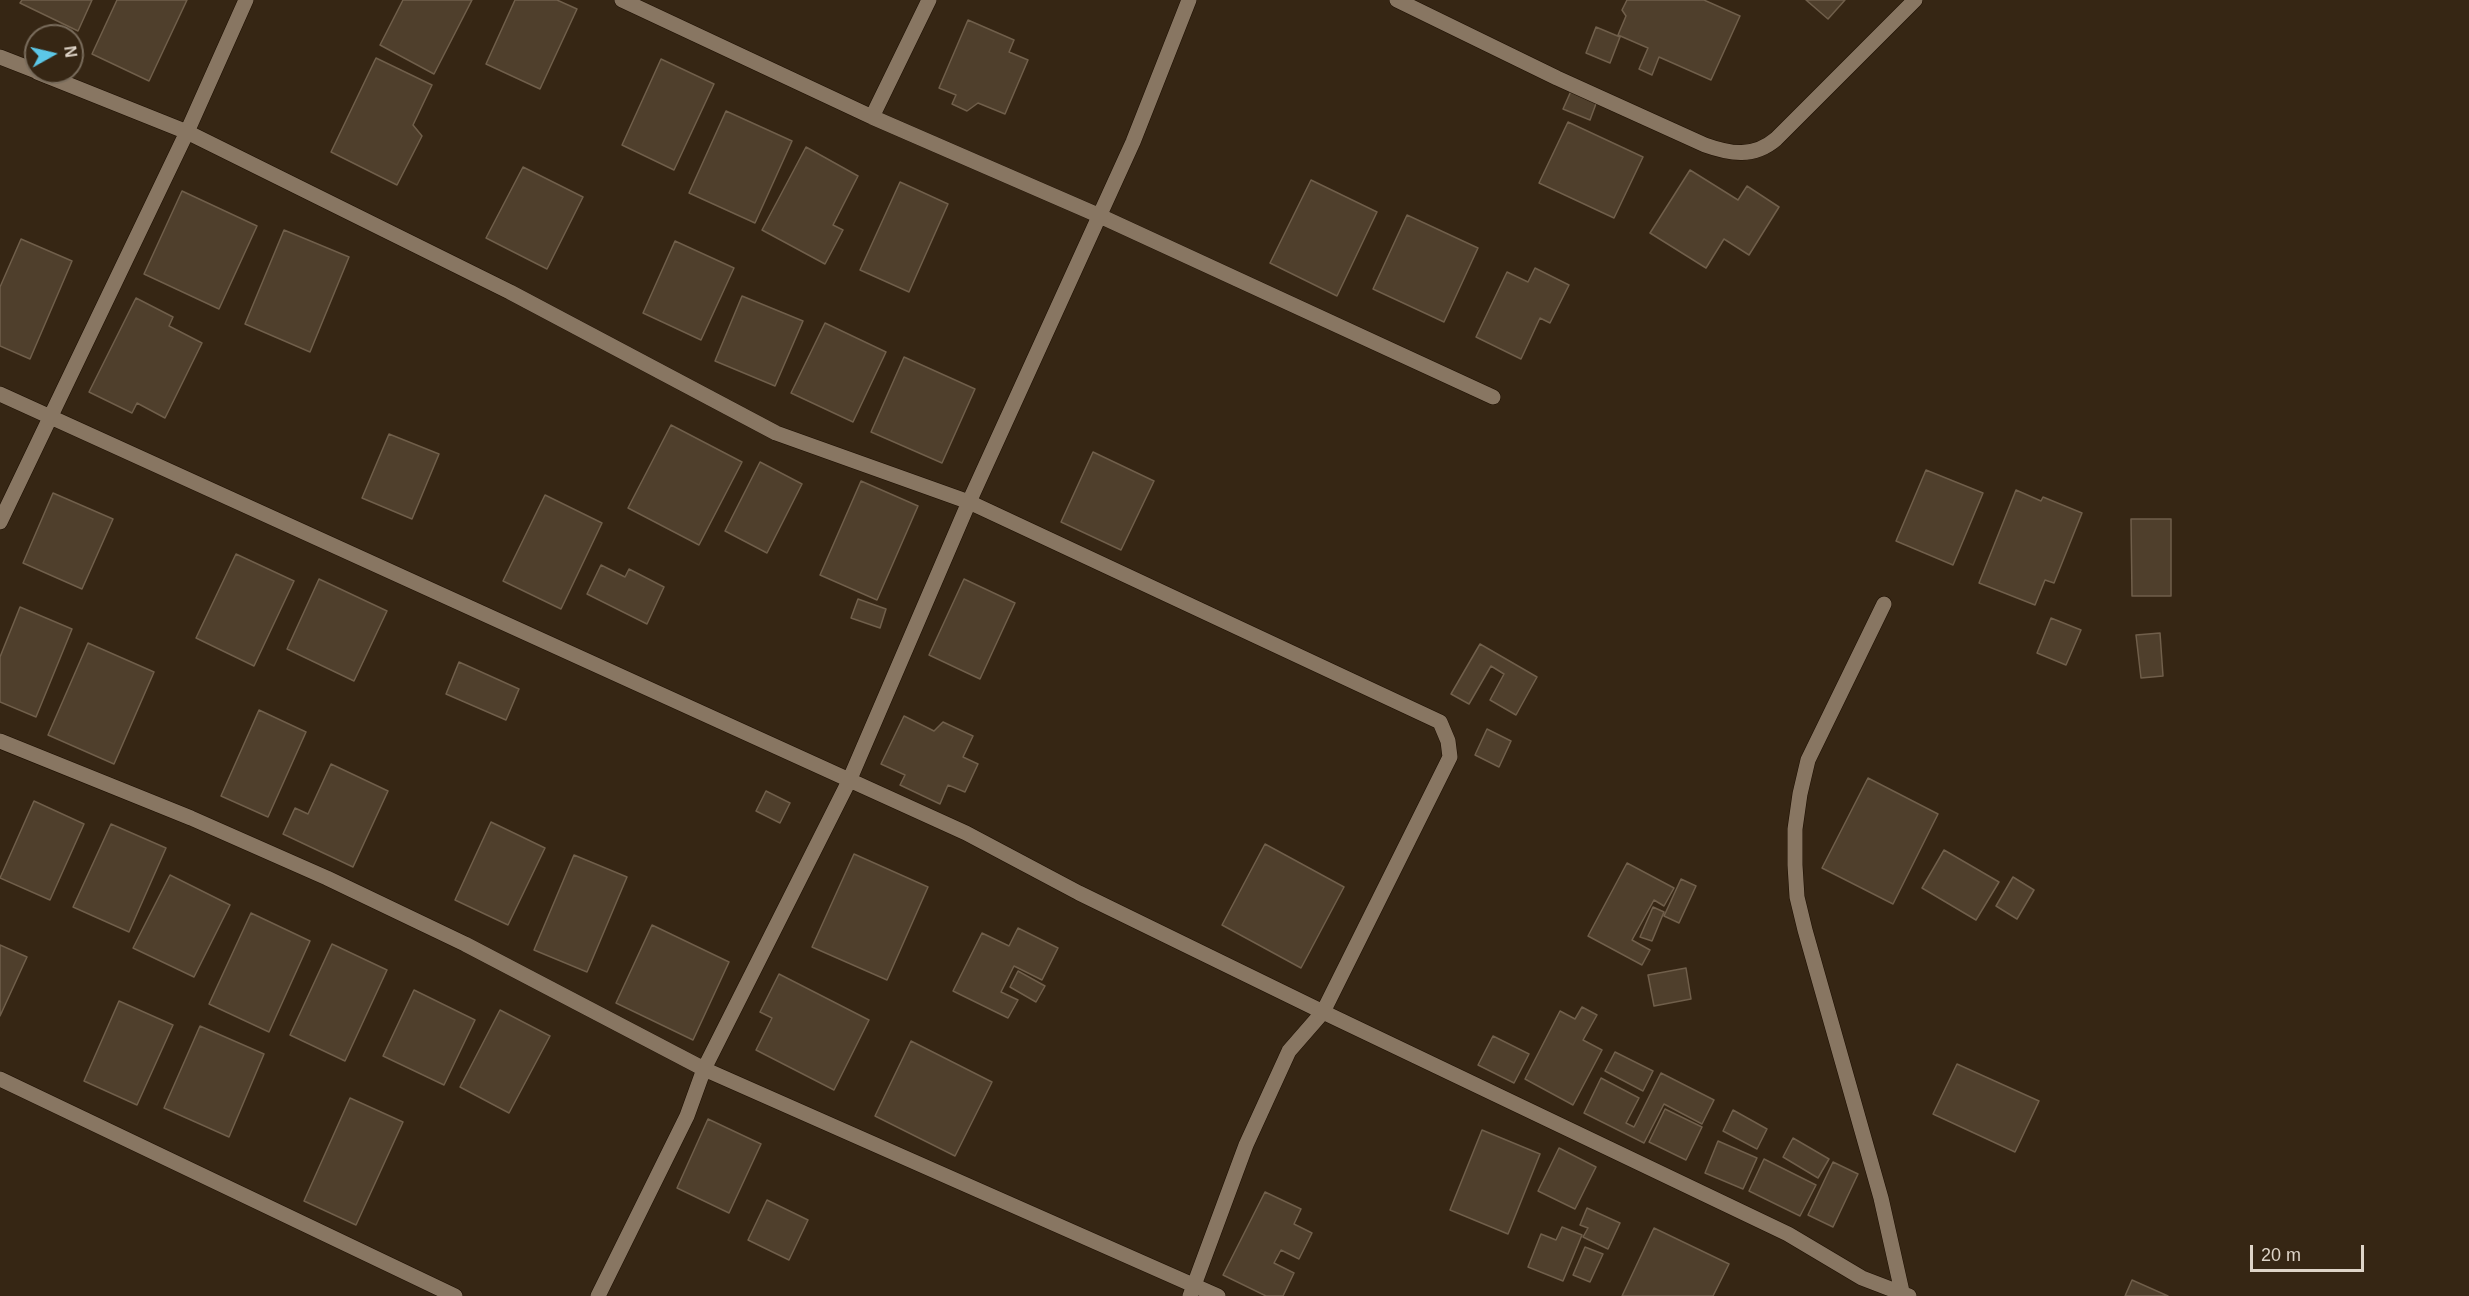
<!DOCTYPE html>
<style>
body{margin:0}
#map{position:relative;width:2469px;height:1296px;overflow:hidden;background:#362614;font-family:Arial,sans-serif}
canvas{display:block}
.north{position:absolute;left:24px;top:24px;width:60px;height:60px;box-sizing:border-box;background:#362614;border:2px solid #796c5c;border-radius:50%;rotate:82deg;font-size:16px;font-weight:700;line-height:24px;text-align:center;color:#ded4c8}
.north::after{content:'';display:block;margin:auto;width:21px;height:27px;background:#5cc7e7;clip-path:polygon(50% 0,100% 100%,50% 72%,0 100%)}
.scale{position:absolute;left:2250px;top:1245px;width:114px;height:27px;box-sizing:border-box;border:3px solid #ded4c8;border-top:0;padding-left:8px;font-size:18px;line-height:21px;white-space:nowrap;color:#ded4c8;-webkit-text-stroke:4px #362614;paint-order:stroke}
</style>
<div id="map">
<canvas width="2469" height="1296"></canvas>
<div class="north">N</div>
<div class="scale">20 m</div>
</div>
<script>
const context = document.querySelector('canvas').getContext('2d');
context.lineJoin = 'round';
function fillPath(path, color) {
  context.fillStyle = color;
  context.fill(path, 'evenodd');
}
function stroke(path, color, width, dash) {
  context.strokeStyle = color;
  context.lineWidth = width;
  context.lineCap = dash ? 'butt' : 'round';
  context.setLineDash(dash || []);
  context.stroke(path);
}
const building = new Path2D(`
 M22,0H92L78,31L20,3Z
 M117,0H187L149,81L92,54Z
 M403,0H472L434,74L380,45Z
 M515,0H557L577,9L540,89L486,64Z
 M1627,0H1704L1740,16L1711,80L1659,57L1652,75L1639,69L1648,48L1618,35L1626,16L1622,10Z
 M1806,0H1845L1828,19Z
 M968,20L1014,40L1009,52L1028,60L1005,114L978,103L967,111L952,104L956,95L939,88Z
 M1596,27L1620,37L1610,63L1586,53Z
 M376,58L432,85L413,125L422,136L397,185L331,152Z
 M661,59L714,84L674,170L622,145Z
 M1571,91L1597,101L1590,120L1563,109Z
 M726,111L792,141L755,223L689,193Z
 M1568,122L1643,157L1614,218L1539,183Z
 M806,147L858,176L833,225L843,230L825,264L762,230Z
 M523,167L583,197L547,269L486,238Z
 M1690,170L1738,200L1747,186L1779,207L1749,255L1724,239L1706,268L1650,233Z
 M1311,180L1377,212L1337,296L1270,263Z
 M900,182L948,204L909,292L860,270Z
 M182,191L257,226L219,309L144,274Z
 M1407,215L1478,248L1444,322L1373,289Z
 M284,230L349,257L310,352L245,324Z
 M21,239L72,261L30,359L0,346V287Z
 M675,241L734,268L701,340L643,313Z
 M1535,268L1569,285L1550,323L1540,318L1521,359L1476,337L1507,272L1528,282Z
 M742,296L803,321L775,386L715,361Z
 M136,298L173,317L169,326L202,343L165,418L137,403L132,413L89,392Z
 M825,323L886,352L853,422L791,393Z
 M904,357L975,389L942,463L871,432Z
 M671,425L742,462L699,545L628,508Z
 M389,434L439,454L412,519L362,498Z
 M1093,452L1154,481L1121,550L1061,522Z
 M760,462L802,484L767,553L725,531Z
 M1926,470L1983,493L1953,565L1896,541Z
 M861,481L918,506L877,600L820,575Z
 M2016,490L2041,501L2043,497L2082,513L2054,583L2045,580L2035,605L1979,583Z
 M53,493L113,519L82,589L23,563Z
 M545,495L602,523L561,609L503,581Z
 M2131,519H2171V596H2132Z
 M236,554L294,581L254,666L196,638Z
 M601,565L625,577L629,569L664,587L647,624L587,594Z
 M319,579L387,611L354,681L287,649Z
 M964,579L1015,603L980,679L929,655Z
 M858,599L886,609L880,628L851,618Z
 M20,607L72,629L36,717L0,702V657Z
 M2051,618L2081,630L2066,665L2037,653Z
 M2160,633L2163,676L2141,678L2136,635Z
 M88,643L154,672L114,764L48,735Z
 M1480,644L1537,677L1516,715L1490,700L1504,674L1491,666L1469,704L1451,694Z
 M459,662L519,689L506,720L446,694Z
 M259,710L306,732L268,817L221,796Z
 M904,716L934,731L943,722L973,736L963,757L978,764L965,792L948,785L940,804L900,785L905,775L881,764Z
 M1487,729L1511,741L1499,767L1475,755Z
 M331,764L388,791L353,867L283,834L295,808L308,814Z
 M1868,778L1938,814L1893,904L1822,868Z
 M766,791L790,803L780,823L756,811Z
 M34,801L84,824L50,900L0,878Z
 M491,822L545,848L508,925L455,900Z
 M111,824L166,848L129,932L73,907Z
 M1265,844L1344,887L1301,968L1222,925Z
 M1944,850L1999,882L1976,920L1922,888Z
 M854,854L928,887L887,980L812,947Z
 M574,855L627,877L587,972L534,950Z
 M1627,863L1674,888L1664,906L1654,900L1632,940L1650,950L1642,965L1588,936Z
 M170,875L230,905L194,977L133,948Z
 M2013,877L2034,890L2017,919L1996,906Z
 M1681,879L1696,886L1679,923L1664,916Z
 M1653,907L1664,912L1652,941L1640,937Z
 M251,913L310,941L269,1032L209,1004Z
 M652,925L729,962L693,1040L616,1003Z
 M1018,928L1058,948L1042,980L1014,966L1001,992L1018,1000L1008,1018L953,991L982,933L1009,946Z
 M332,944L387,970L345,1061L290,1035Z
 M0,945L27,957L0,1016Z
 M1686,968L1691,999L1654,1006L1648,975Z
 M1018,971L1045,986L1036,1002L1010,987Z
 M779,974L869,1020L834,1090L756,1050L772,1018L760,1012Z
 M414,990L475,1020L444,1085L383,1056Z
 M119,1001L173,1025L137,1105L84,1081Z
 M1582,1007L1597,1015L1583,1040L1602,1050L1573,1105L1525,1079L1560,1011L1575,1019Z
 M500,1010L550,1036L509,1113L460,1087Z
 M200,1026L264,1054L229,1137L164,1108Z
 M1493,1036L1529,1054L1514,1083L1478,1065Z
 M911,1041L992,1082L955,1156L875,1116Z
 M1615,1052L1653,1071L1643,1091L1605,1071Z
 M1957,1064L2039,1101L2015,1152L1933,1114Z
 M1661,1073L1714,1100L1702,1124L1664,1104L1644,1143L1584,1113L1601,1078L1639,1098L1626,1123L1634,1127Z
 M350,1098L403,1122L356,1225L304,1201Z
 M1665,1109L1702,1127L1686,1160L1649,1142Z
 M1733,1110L1767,1129L1757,1149L1723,1131Z
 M708,1119L761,1144L729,1213L677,1188Z
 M1482,1130L1540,1154L1508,1234L1450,1210Z
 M1793,1138L1829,1159L1818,1178L1783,1157Z
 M1718,1141L1757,1158L1743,1189L1705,1173Z
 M1559,1148L1596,1167L1575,1209L1538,1191Z
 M1764,1159L1816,1185L1800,1216L1749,1191Z
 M1833,1162L1858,1174L1833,1227L1808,1215Z
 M1265,1192L1301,1209L1294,1224L1312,1233L1299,1259L1281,1250L1274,1263L1294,1273L1283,1296H1266L1223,1275Z
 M767,1200L808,1220L789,1260L748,1240Z
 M1587,1208L1620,1223L1608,1249L1583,1237L1588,1228L1580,1225Z
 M1562,1227L1582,1235L1563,1281L1528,1267L1541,1234L1556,1240Z
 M1654,1228L1729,1264L1713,1296H1622Z
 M1585,1247L1603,1254L1590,1282L1573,1275Z
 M2132,1280L2168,1296H2125Z`);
const street = new Path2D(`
 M622,0L872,117L1100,216L1493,397
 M1397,0L1557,78L1705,145C1730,154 1754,158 1776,139L1915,0
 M0,57L36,71
 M37,72L187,132L510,292L776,433L969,502L1440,722L1448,741L1450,757L1323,1012L1289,1051L1246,1145L1190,1296
 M872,117L929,0
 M0,394L966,833L1079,893L1323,1012L1788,1234L1862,1278L1909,1296
 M0,522L187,132L246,0
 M1884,604L1808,760L1800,794L1795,829V865L1797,897L1805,930L1881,1198L1903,1296
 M0,741L191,818L327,878L465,944L704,1069L1218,1296
 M0,1079L455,1296
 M598,1296L687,1116L704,1069L849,781L969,502L1133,142L1189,0`);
fillPath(building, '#4f3f2c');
stroke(building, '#705f4b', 1.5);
stroke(street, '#1d0f01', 16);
stroke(street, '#887662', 15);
</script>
